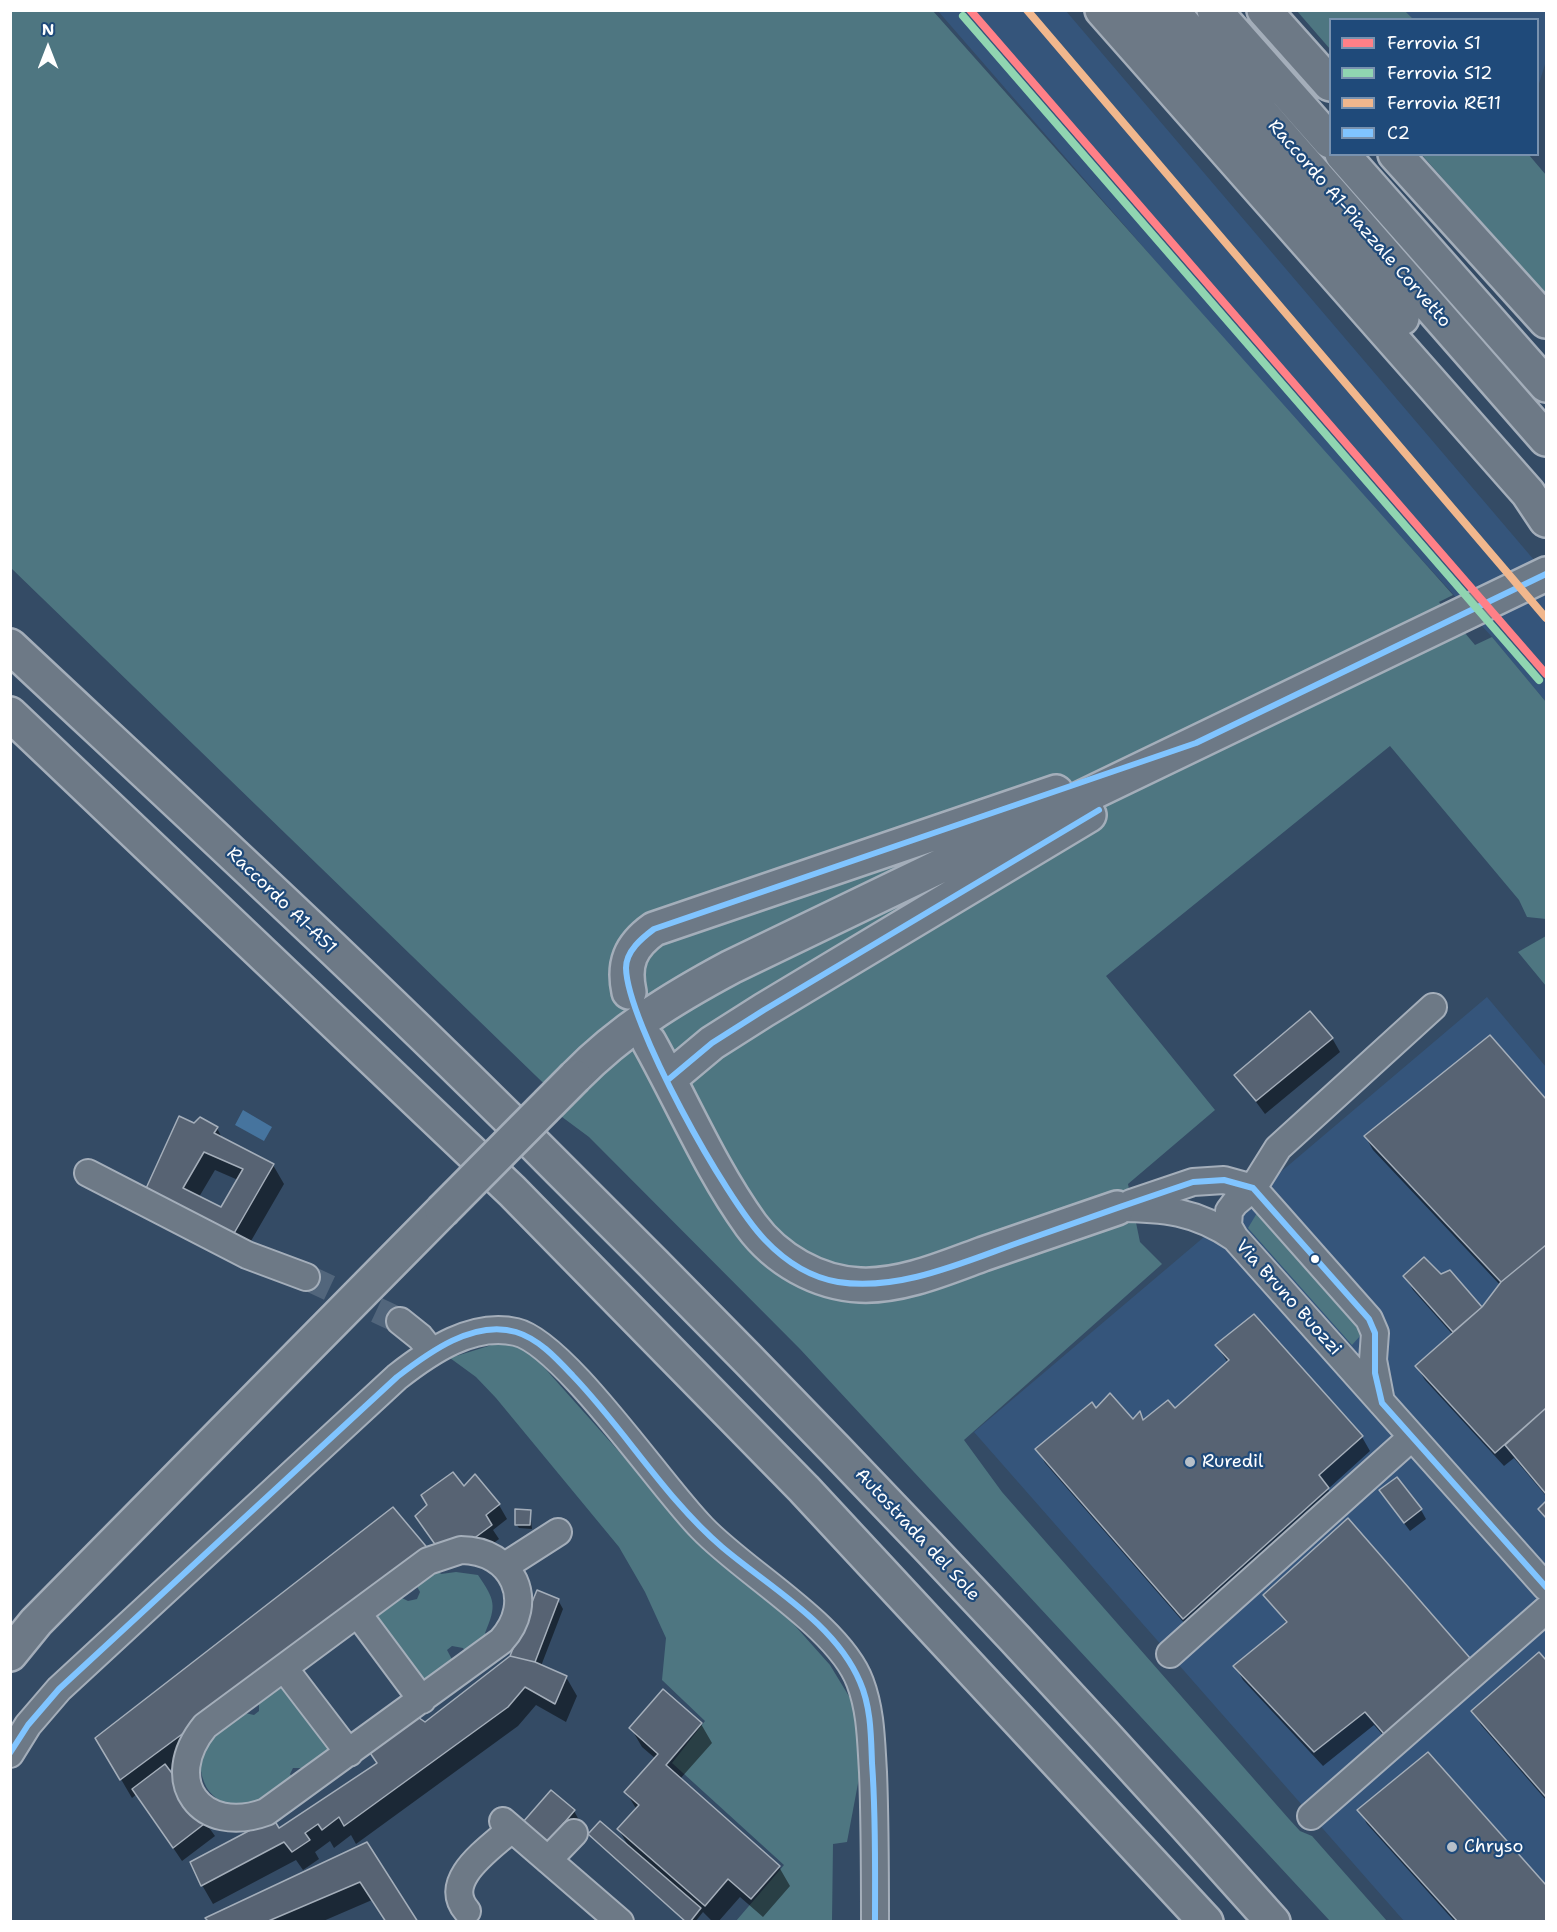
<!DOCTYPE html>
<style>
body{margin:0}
#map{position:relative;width:1557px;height:1932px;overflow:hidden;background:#344b65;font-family:"Shantell Sans",sans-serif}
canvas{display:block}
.frame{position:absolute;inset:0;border:12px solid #fff;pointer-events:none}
.legend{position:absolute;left:1329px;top:18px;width:210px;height:138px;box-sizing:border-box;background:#1f4a7a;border:2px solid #7992af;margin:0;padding:8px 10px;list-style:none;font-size:18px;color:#fff}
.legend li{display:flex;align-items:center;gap:12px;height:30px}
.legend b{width:30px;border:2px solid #7992af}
.north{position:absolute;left:18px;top:18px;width:60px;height:60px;-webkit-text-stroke:4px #1f4a7a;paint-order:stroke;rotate:0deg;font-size:16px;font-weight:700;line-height:24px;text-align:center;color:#fff}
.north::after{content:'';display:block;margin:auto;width:21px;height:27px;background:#fff;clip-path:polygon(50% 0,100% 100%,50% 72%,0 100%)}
</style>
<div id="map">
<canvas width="1557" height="1932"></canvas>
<div class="frame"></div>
<ul class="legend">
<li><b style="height:8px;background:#ff8087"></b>Ferrovia S1</li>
<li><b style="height:8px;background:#90d5b1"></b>Ferrovia S12</li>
<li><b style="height:8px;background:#f1b78d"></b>Ferrovia RE11</li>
<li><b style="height:8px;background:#80c4ff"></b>C2</li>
</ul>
<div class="north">N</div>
</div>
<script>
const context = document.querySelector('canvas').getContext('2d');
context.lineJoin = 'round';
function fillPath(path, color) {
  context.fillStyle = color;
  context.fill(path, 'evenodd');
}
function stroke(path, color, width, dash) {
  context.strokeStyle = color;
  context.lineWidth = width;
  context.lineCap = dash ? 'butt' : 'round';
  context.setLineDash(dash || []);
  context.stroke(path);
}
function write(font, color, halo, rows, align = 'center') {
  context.font = font + ' "Shantell Sans",sans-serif';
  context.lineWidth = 4.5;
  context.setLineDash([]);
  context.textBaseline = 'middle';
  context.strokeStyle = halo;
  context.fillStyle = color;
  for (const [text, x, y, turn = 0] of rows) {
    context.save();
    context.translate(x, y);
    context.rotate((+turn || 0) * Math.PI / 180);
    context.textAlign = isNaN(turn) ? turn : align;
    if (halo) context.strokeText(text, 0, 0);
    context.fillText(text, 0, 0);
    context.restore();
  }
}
const built = new Path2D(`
 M938,11H1066L1546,574V702L1492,637L1265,387Z
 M1405,11H1546V61L1538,87V20L1413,19Z
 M1487,997L1546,1067V1921H1404L974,1432Z`);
const green = new Path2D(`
 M10,11H933L1453,595L1439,602L1475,645L1492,637L1546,702V919L1527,917L1519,900L1390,746L1106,976L1215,1110L1128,1184L1140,1242L1162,1264L964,1440L1002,1492L1289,1819L1300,1831L1312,1836L1387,1921H1330L800,1349L589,1137L558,1114L566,1105L11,568Z
 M1297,11H1405L1413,19L1330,20V49Z
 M1422,155H1529L1546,175V295Z
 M1546,936V986L1518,952Z
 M1257,1213L1265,1215L1361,1324L1360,1336L1352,1345L1248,1228Z
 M498,1343L515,1345L533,1355L695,1537L789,1619L830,1665L850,1698L858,1727L859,1778L847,1842L833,1844L832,1921H736L784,1865L672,1763L705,1721L662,1680L666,1638L645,1592L619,1547L496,1398L476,1377L450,1358Z
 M434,1566L441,1574L456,1572L478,1575C495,1600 497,1605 485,1633L492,1643L466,1653L463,1648L452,1646L447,1650L456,1667L421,1694L363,1615L400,1597L408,1601L417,1599L420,1592L413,1579Z
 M284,1673L345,1752L312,1776L302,1768H293L290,1774L293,1779L262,1811C233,1806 207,1805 201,1771C199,1759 202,1750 211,1741L204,1733L240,1708L245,1713L254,1715L259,1711V1703L254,1697Z`);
const water = new Path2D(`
 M243,1110L272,1127L264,1141L235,1125Z`);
const shadow = new Path2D(`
 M1490,1037L1546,1101V1496L1514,1458L1504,1466L1425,1380L1417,1367L1453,1335L1413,1290L1405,1276H1441L1449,1272L1482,1309L1501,1286L1373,1150L1365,1136Z
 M1332,1038L1340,1052L1265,1114L1236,1075Z
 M217,1128L223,1140L273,1165L284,1184L240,1260L155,1214ZM215,1170L238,1180L222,1209L199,1197Z
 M1217,1346L1362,1437L1370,1451L1328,1489L1336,1503L1192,1632L1045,1463L1037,1449L1096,1411L1133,1421H1144L1175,1410L1228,1363Z
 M463,1488L499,1505L507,1519L493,1530L499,1539L470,1561L448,1562L429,1505Z
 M1386,1499L1421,1510L1426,1519L1410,1531Z
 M392,1509L439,1570L168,1771L215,1836L182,1861L137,1794L132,1798L108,1757Z
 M530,1511L532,1529L519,1528L516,1524Z
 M1348,1520L1469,1659L1477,1673L1394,1748L1374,1725L1323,1766L1243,1680L1235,1666L1287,1624L1265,1595Z
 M558,1600L563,1609L541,1666L566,1677L577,1696L566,1722L536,1705L518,1726L356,1844L351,1835L334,1848L330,1841L315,1852L319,1859L303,1870L296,1860L213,1904L202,1885L279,1830L378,1764L425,1723L511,1657Z
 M1538,1654L1546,1663V1800L1481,1725L1473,1711Z
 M663,1691L701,1724L712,1743L680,1779L779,1867L790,1886L763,1917L740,1897L718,1922H713L703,1912L695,1922H686L590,1835L629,1847L619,1830L637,1810L626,1792L656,1759L642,1747L631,1728Z
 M1428,1754L1546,1887V1922H1455L1367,1824L1359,1810Z
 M574,1811L579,1820L552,1851L524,1822Z
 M367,1844L386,1922L372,1900L321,1922H209Z`);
const building = new Path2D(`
 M1310,1011L1333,1038L1256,1101L1234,1075Z
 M1490,1035L1546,1099V1245L1501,1282L1364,1136Z
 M179,1116L194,1123L200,1117L218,1127L214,1133L274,1164L229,1242L143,1195ZM204,1152L243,1169L221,1207L183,1188Z
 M1546,1245V1408L1495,1453L1415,1366L1482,1307L1501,1282Z
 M1424,1257L1441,1274L1450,1270L1482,1307L1453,1332L1403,1276Z
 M1254,1314L1363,1436L1319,1475L1329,1488L1183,1619L1035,1449L1092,1402L1096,1408L1110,1393L1133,1419L1140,1411L1143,1420L1168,1400L1175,1408L1229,1360L1215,1345Z
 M1546,1408V1494L1505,1445Z
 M453,1472L464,1486L475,1474L500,1504L486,1515L492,1525L461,1548L453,1538L439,1550L415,1516L427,1505L421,1495Z
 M1397,1477L1422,1509L1404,1523L1379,1490Z
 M1546,1501V1518L1538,1509Z
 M393,1507L430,1551L120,1780L95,1738Z
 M515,1509L531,1510L530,1525H515Z
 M1348,1518L1470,1658L1385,1735L1365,1712L1314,1752L1233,1666L1287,1622L1263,1595Z
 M537,1590L559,1599L535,1662L510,1656Z
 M1539,1652L1546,1660V1797L1471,1711Z
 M510,1656L535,1662L567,1676L555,1704L525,1687L508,1707L344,1826L339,1817L322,1830L318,1824L305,1833L310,1840L292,1852L284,1842L201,1886L190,1862L273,1818L279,1828L377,1763L366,1747L412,1713L425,1722Z
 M663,1689L702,1723L666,1765L780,1866L751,1899L728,1879L705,1906L617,1829L639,1805L624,1792L658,1754L629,1728Z
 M1428,1752L1546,1885V1922H1458L1357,1810Z
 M165,1764L208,1821L173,1848L132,1789Z
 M551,1790L575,1810L547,1843L523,1822Z
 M600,1821L701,1908L690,1922H686L588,1834Z
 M367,1842L418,1922H386L360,1882L266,1922H209L205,1918Z`);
const minorTunnel = new Path2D(`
 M306,1277L400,1321`);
const minor = new Path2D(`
 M88,1173L247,1255L306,1277
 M1131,1203L1193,1182L1224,1180L1253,1188L1369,1319L1375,1333L1373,1360L1381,1402
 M1117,1208C1163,1208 1196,1211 1235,1238L1546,1587
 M1235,1238L1228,1226L1229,1211L1235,1203L1253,1188L1278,1148L1433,1007
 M400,1321L420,1337L432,1352
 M461,1550C513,1550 537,1602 501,1641L266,1812C201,1836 160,1781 205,1726L428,1561Z
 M505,1566L558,1532
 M358,1614L422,1700
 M1170,1654L1412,1437
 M284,1668L349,1753
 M10,1754L28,1725L59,1689L397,1377C430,1351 473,1322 516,1332C564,1343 662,1488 702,1528C745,1573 839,1626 860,1682C871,1711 871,1741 873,1772C875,1822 875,1871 875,1922
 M1311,1816L1546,1610
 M503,1821L620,1922
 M548,1860L574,1833
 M467,1911C440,1880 491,1848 511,1829`);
const highway = new Path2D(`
 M1102,10L1528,493L1546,520
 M1136,10L1402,318
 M1171,10L1546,439
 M1214,10L1330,141
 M1264,10L1330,84
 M1342,154L1546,385
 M1395,154L1546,321
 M10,646C195,819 381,990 559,1169C804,1412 1043,1663 1273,1922
 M10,714L512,1191L804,1489L1206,1922
 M629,992C623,964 630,946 654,929L1056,792
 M649,1042C683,1103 710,1168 751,1225C776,1259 817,1283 860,1285C901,1287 945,1268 983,1254C1028,1239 1072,1223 1117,1208
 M575,1077C621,1030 673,998 731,967L1546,574
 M669,1079L712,1043L764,1010L1089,815
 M10,1654L36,1622L442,1211`);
const highwayBridge = new Path2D(`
 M442,1211L575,1077`);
const bus1 = new Path2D(`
 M1546,574L1196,743L654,929C642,938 626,951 626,968C627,1022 726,1200 765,1240C785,1261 809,1277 838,1282C901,1292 968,1260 1026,1240C1082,1220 1137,1201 1193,1182L1224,1180L1253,1188L1369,1319L1375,1333V1373L1382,1403L1546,1587
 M669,1079L712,1043L764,1010L1099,810
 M10,1753L28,1725L59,1689L397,1377C428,1353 474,1319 516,1332C539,1339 557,1359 573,1376C625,1430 665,1498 722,1547C769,1587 835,1623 860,1682C871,1707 871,1736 872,1763C876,1816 875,1869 875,1922`);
const rail1 = new Path2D(`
 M970,10L1546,674`);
const rail2 = new Path2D(`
 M963,16L1539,680`);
const rail3 = new Path2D(`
 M1027,10L1546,618`);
const markers = [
 [1315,1259,5,"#fff"],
 [1190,1462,6,"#b8c0c9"],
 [1452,1847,6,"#b8c0c9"]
];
const streetNames = [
 ["Raccordo A1-Piazzale Corvetto",1359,224,49],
 ["Raccordo A1-A51",281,901,44],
 ["Via Bruno Buozzi",1288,1298,48],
 ["Autostrada del Sole",917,1535,47]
];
const poiNames = [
 ["Ruredil",1202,1462],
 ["Chryso",1464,1847]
];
fillPath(built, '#35557b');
fillPath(green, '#4e7681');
fillPath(water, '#46749e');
fillPath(shadow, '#0007');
fillPath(building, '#576373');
stroke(building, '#a4aeba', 1.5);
stroke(minorTunnel, '#52667c', 26, [26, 13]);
stroke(minor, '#a4aeba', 30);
stroke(highway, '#a4aeba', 38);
stroke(minor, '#6d7986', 26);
stroke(highway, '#6d7986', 33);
stroke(highwayBridge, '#a4aeba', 38, []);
stroke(highwayBridge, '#6d7986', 33);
stroke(bus1, '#80c4ff', 6);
stroke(rail1, '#ff8087', 8);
stroke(rail2, '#90d5b1', 8);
stroke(rail3, '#f1b78d', 8);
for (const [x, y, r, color] of markers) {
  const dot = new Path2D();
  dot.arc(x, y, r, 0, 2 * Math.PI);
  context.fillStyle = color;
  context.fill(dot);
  stroke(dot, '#1f4a7a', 2);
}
write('18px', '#fff', '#1f4a7a', streetNames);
write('18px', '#fff', '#1f4a7a', poiNames, 'left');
</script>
